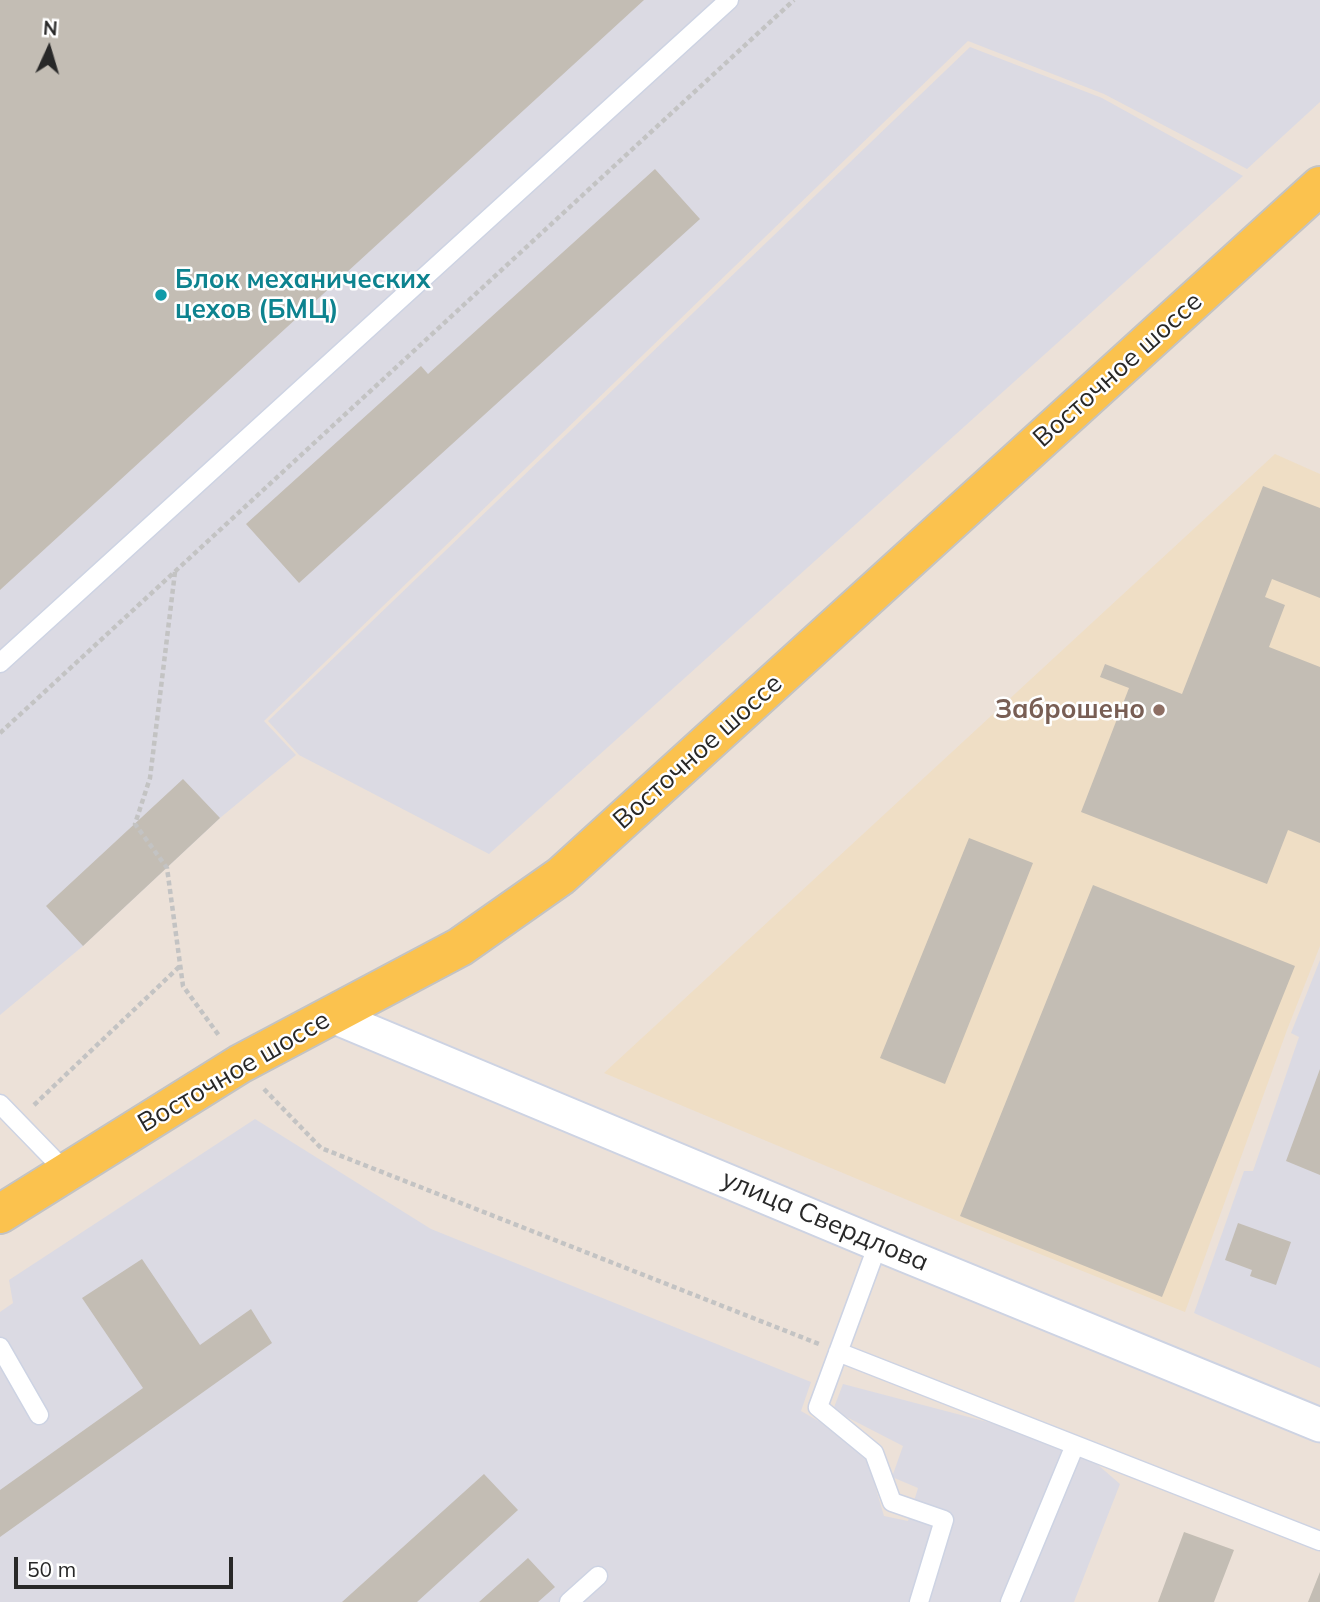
<!DOCTYPE html>
<meta charset="utf-8">
<style>
body{margin:0}
#map{position:relative;width:1320px;height:1602px;overflow:hidden;background:#ece1d8;font-family:Mulish,sans-serif}
canvas{display:block}
.north{position:absolute;left:14px;top:14px;width:70px;height:70px;-webkit-text-stroke:5px #fff;paint-order:stroke;rotate:4deg;font-size:19px;font-weight:700;line-height:28px;text-align:center;color:#282828}
.north::after{content:'';display:block;margin:auto;width:24px;height:32px;background:#282828;clip-path:polygon(50% 0,100% 100%,50% 72%,0 100%)}
.scale{position:absolute;left:14px;top:1557px;width:219px;height:32px;box-sizing:border-box;border:4px solid #282828;border-top:0;padding-left:9px;font-size:21px;line-height:24px;white-space:nowrap;color:#282828;-webkit-text-stroke:5px #fff;paint-order:stroke}
</style>
<div id="map">
<canvas width="1320" height="1602"></canvas>
<div class="north">N</div>
<div class="scale">50 m</div>
</div>
<script>
const context = document.querySelector('canvas').getContext('2d');
context.lineJoin = 'round';
function fillPath(path, color) {
  context.fillStyle = color;
  context.fill(path, 'evenodd');
}
function stroke(path, color, width, dash) {
  context.strokeStyle = color;
  context.lineWidth = width;
  context.lineCap = dash ? 'butt' : 'round';
  context.setLineDash(dash || []);
  context.stroke(path);
}
function write(font, color, halo, rows, align = 'center') {
  context.font = font + ' Mulish,sans-serif';
  context.lineWidth = 5;
  context.setLineDash([]);
  context.textBaseline = 'middle';
  context.strokeStyle = halo;
  context.fillStyle = color;
  for (const [text, x, y, turn = 0] of rows) {
    context.save();
    context.translate(x, y);
    context.rotate((+turn || 0) * Math.PI / 180);
    context.textAlign = isNaN(turn) ? turn : align;
    if (halo) context.strokeText(text, 0, 0);
    context.fillText(text, 0, 0);
    context.restore();
  }
}
const industrial = new Path2D(`
 M0,0H1320V102L1247,169L1104,94L968,41L264,721L296,755L220,818L83,946L0,1015Z
 M970,47L1102,98L1243,176L489,854L299,755L268,721Z
 M1320,960V1368L1194,1313L1244,1171H1253L1299,1037L1291,1033Z
 M255,1119L431,1229L811,1382L801,1411L834,1430L867,1459L884,1516L908,1521L918,1488L892,1477L903,1446L833,1410L843,1384L1075,1445L1120,1484L1074,1602H0V1312L13,1303L9,1280Z`);
const education = new Path2D(`
 M1275,454L1320,474V946L1287,1030L1185,1312L960,1222L604,1073Z`);
const building = new Path2D(`
 M0,0H644L0,590Z
 M655,169L700,219L299,583L246,524L421,366L428,374Z
 M1263,486L1320,508V598L1272,579L1265,597L1285,605L1269,647L1320,667V843L1288,830L1267,884L1081,812L1129,688L1100,677L1105,664L1182,694Z
 M183,779L220,818L83,946L46,906Z
 M969,838L1033,863L945,1084L880,1058Z
 M1093,885L1295,966L1162,1297L960,1216Z
 M1320,1069V1175L1286,1161Z
 M1238,1223L1291,1242L1276,1285L1250,1276L1252,1270L1225,1260Z
 M142,1259L200,1345L251,1309L272,1343L0,1537V1490L143,1388L82,1298Z
 M484,1474L518,1510L417,1602H342Z
 M1184,1532L1234,1550L1214,1602H1158Z
 M528,1558L555,1587L538,1602H479Z
 M1320,1572V1602H1308Z`);
const path = new Path2D(`
 M175,572L150,778L135,824L167,868L183,986L220,1037
 M0,733L794,0
 M264,1089L321,1148L819,1344
 M34,1105L180,966`);
const service = new Path2D(`
 M0,663L729,0
 M0,1104L66,1172
 M878,1244L818,1407L874,1453L892,1502L944,1520L919,1602
 M0,1347L39,1415
 M838,1352L1320,1541
 M569,1602L598,1576
 M1010,1602L1075,1445`);
const minor = new Path2D(`
 M330,1015L878,1244L1320,1425`);
const primary = new Path2D(`
 M0,1214L240,1064L460,947L561,876L1320,186`);
const markers = [
 [161,295,7,"#0f9aa8"],
 [1159,710,7,"#8d6e63"]
];
const cultureNames = [
 ["Блок механических",175,280],
 ["цехов (БМЦ)",175,310]
];
const streetNames = [
 ["Восточное шоссе",1118,370,-42],
 ["Восточное шоссе",698,752,-42],
 ["Восточное шоссе",234,1072,-30],
 ["улица Свердлова",825,1221,23]
];
const educationNames = [
 ["Заброшено",1145,710]
];
fillPath(industrial, '#dbdae3');
fillPath(education, '#efdec5');
fillPath(building, '#c3bdb4');
stroke(service, '#cdd3e3', 21);
stroke(minor, '#cdd3e3', 37);
stroke(primary, '#c3c3c3', 42);
stroke(path, '#c3c3c3', 4.5, [5, 3.5]);
stroke(service, '#fff', 18);
stroke(minor, '#fff', 33);
stroke(primary, '#fbc24e', 38);
for (const [x, y, r, color] of markers) {
  const dot = new Path2D();
  dot.arc(x, y, r, 0, 2 * Math.PI);
  context.fillStyle = color;
  context.fill(dot);
  stroke(dot, '#fff', 2.5);
}
write('bold 26px', '#0d838f', '#fff', cultureNames, 'left');
write('26px', '#282828', '#fff', streetNames);
write('bold 26px', '#785e54', '#fff', educationNames, 'right');
</script>
